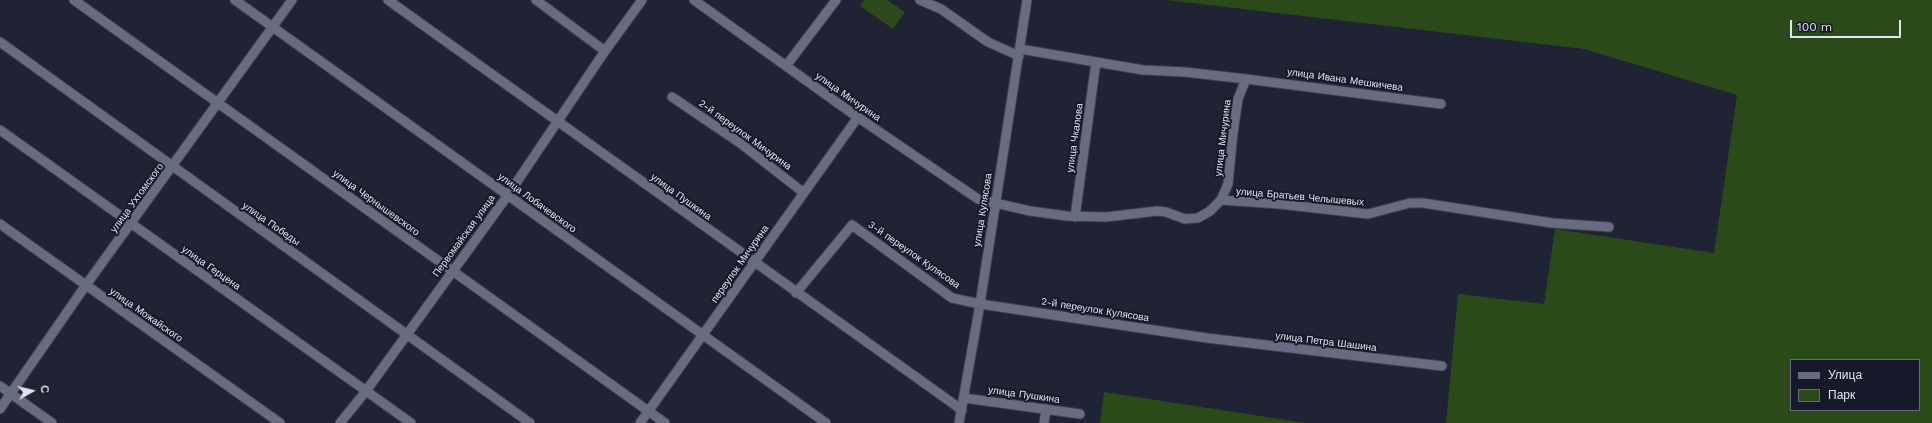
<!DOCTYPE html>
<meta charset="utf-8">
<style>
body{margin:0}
#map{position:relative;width:1932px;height:423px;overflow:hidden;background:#1f2333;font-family:"Work Sans",sans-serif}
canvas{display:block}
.legend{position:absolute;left:1790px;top:359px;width:130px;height:52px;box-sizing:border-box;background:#161929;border:1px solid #676a78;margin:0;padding:5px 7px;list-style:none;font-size:12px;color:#e1e4ef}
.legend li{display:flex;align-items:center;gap:8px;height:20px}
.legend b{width:20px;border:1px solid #676a78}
.north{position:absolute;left:12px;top:371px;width:40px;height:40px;-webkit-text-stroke:3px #161929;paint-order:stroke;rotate:82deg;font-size:11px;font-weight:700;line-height:16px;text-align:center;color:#e1e4ef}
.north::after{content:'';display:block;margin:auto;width:14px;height:18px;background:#e1e4ef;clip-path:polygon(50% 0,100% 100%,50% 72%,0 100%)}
.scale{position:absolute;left:1790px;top:20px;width:111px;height:18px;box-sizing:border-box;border:2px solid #e1e4ef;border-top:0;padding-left:5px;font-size:12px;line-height:14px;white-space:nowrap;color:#e1e4ef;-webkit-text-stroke:3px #161929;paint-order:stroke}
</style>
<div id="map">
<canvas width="1932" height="423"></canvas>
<ul class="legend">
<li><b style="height:5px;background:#676c80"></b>Улица</li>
<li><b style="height:11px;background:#2a4a1a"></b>Парк</li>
</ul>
<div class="north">С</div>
<div class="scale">100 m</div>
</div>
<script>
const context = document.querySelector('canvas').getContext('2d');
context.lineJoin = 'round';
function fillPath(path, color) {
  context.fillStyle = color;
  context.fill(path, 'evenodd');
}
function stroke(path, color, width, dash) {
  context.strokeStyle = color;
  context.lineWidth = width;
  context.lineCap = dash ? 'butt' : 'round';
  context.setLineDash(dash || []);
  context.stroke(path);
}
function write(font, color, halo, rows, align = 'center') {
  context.font = font + ' "Work Sans",sans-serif';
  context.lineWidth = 4;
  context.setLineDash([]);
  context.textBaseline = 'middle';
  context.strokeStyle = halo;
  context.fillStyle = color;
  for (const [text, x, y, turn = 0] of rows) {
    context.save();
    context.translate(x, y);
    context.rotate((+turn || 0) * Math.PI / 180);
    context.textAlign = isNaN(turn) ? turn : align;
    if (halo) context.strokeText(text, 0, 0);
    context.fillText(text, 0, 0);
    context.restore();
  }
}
const green = new Path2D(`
 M864,0H887L905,12L893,29L860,6Z
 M1166,0H1932V423H1446L1458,294L1544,304L1555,229L1714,253L1737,95L1584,49ZM1791,360H1919V410H1791Z
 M1104,392L1306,423H1100Z`);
const minor = new Path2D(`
 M74,0L665,423
 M235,0L826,423
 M388,0L962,410
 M536,0L605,51
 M694,0L853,114L978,199L1030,211L1067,216L1106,217L1157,211L1166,212L1185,219L1198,218L1210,211L1221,200L1228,184L1233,133L1238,99L1246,79
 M920,0L941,9L988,42L1019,56
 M0,42L530,423
 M1020,49L1143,70L1185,72L1246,79L1441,104
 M786,66L836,0
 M672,97L740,143L804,193
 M0,130L411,423
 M1221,200L1279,204L1368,214L1410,203H1423L1552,223L1609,227
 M1075,217L1096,62
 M0,224L280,423
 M796,293L852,225L952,298L980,304L1207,338L1442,366
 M0,386L52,423
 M964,398L1080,414
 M0,409L86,285L292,0
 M340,423L366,391L508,195L605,51L642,0
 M640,423L858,117
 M959,423L980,304L1027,0
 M1044,423L1046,409`);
const streetNames = [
 ["улица Ивана Мешкичева",1345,80,8],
 ["улица Мичурина",848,97,35],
 ["2-й переулок Мичурина",745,135,36],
 ["улица Чкалова",1075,138,-82],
 ["улица Мичурина",1223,138,-83],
 ["улица Пушкина",681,197,36],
 ["улица Братьев Челышевых",1300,197,5],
 ["улица Ухтомского",137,198,-54],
 ["улица Чернышевского",376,203,36],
 ["улица Лобачевского",537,203,36],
 ["улица Кулясова",983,210,-81],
 ["улица Победы",271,224,35],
 ["Первомайская улица",464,236,-54],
 ["3-й переулок Кулясова",914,255,35],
 ["переулок Мичурина",740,264,-55],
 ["улица Герцена",211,268,35],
 ["2-й переулок Кулясова",1095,310,9],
 ["улица Можайского",146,315,35],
 ["улица Петра Шашина",1326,342,7],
 ["улица Пушкина",1024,395,8]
];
fillPath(green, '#2a4a1a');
stroke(minor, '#3d404e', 11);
stroke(minor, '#676c80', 9);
write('10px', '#e1e4ef', '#161929', streetNames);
</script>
